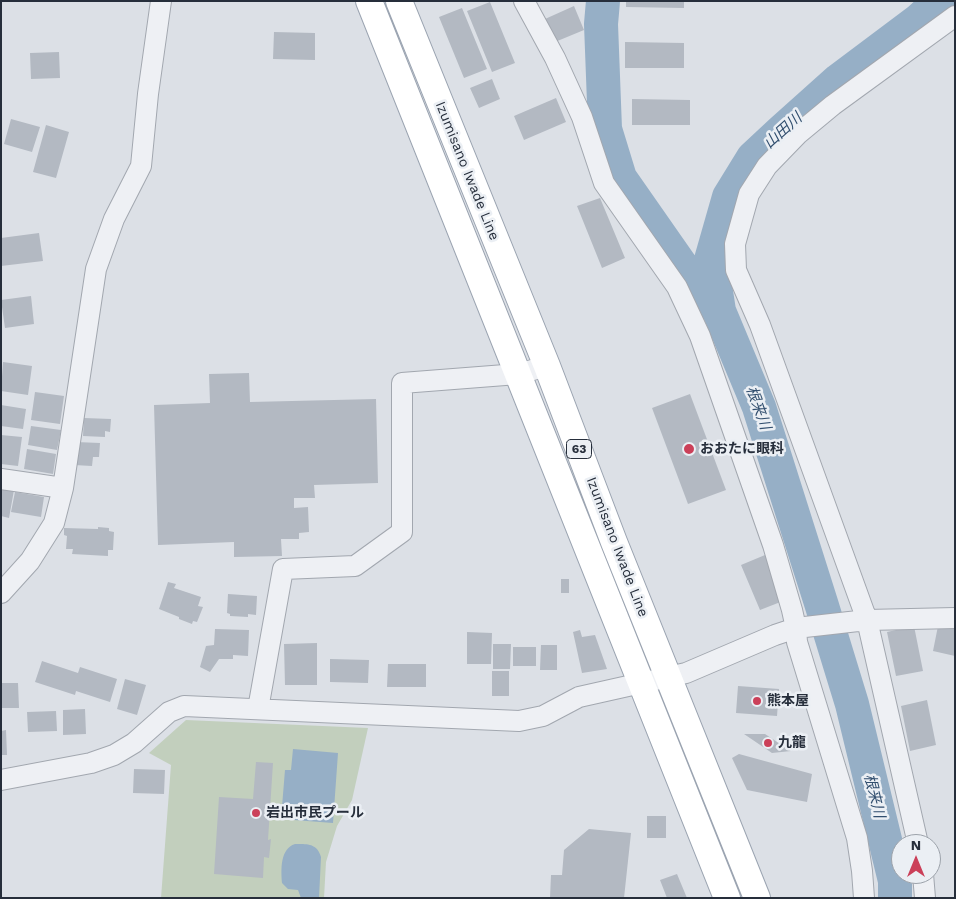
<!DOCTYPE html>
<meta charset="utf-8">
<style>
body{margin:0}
#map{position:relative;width:956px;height:899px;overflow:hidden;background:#dce0e6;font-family:"Work Sans",sans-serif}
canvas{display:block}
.frame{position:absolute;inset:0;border:2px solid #262e3b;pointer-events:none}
.north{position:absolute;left:891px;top:834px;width:50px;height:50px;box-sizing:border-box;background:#ebeff4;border:1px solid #9ca2aa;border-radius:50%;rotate:0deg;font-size:14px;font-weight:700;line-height:20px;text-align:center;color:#262e3b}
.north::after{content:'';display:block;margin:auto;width:18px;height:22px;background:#cb4059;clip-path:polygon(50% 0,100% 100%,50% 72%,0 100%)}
</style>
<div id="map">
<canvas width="956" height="899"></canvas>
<div class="frame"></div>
<div class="north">N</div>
</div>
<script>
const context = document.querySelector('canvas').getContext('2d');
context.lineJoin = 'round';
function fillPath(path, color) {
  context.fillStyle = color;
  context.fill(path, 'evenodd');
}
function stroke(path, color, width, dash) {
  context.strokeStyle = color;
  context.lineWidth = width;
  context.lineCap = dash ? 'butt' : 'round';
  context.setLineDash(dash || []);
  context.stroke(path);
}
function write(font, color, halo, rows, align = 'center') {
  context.font = font + ' "Work Sans","Noto Sans JP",sans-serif';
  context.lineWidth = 5;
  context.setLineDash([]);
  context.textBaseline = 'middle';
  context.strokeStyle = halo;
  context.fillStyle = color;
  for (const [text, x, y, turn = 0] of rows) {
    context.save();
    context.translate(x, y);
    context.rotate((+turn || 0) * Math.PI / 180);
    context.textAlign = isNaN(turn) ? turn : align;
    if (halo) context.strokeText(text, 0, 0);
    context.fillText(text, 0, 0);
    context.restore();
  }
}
const green = new Path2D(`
 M186,720L368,728L352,800L337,826L326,862L324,898H161L171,765L149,753Z`);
const water = new Path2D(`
 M293,749L338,753L333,823L281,819L285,770H291Z
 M295,844C307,844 317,843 321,857L319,898H301L298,890L288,889L282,883C281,869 280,849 295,844Z`);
const river = new Path2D(`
 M603,1L601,24L605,129L620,178L687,274L719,311L759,407L822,606L852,704L895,881V898
 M719,311L711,260L729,197L753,158L782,131L839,80L919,20L940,1`);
const building = new Path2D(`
 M626,1H684V8L626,7Z
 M490,2L515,63L492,72L467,11Z
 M574,6L584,30L555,42L545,19Z
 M462,8L487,69L464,78L439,17Z
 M274,32L315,33V60L273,59Z
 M625,42L684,43V68H625Z
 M59,52L60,78L31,79L30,53Z
 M492,79L500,99L479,108L470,88Z
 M556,98L566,122L524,140L514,116Z
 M632,99L690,100V125H632Z
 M11,119L40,127L32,152L4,144Z
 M46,125L69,132L56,178L33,172Z
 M600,198L625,258L602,268L577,206Z
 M39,233L43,261L1,266V238Z
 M31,296L34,324L5,328L1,300Z
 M3,362L32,366L28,395L1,391Z
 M249,373L250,402L376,399L378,483L314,485L315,498H294V508L308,507L309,532L299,533V539H281L282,556L234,557V542L158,545L154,405L210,403L209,374Z
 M35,392L64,396L60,424L31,420Z
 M690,394L726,490L688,504L652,408Z
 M1,405L26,409L23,429L1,426Z
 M84,418L111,419L110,432L105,431V437L83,436Z
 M31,426L61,430L57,450L28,445Z
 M1,435L22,437L18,466L1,464Z
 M76,442L100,443L99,457H93L92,466L74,465Z
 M27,449L56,454L53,474L24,469Z
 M1,488L14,490L9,518L1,516Z
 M15,492L44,497L41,517L11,512Z
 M98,527L109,528V531L114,532L113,550H108V556L72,554L73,549H66L67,536L64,535V528L98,529Z
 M765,555L783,601L760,610L741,565Z
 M561,579H569V593H561Z
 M168,582L176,584L174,588L201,597L198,606L203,607L197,622L193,621L192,624L179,619V617L159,609Z
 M228,594L257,596L256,615L248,614V617L230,616V614L227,613Z
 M914,626L923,671L896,676L887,632Z
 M938,626L955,629V656L933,651Z
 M215,629L249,630L248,656L233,655V659H219L210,672L200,667L206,646L214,645Z
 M580,630L582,637L595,635L607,669L582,673L573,632Z
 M467,632L492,633L491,664H467Z
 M317,643V685H285L284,644Z
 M493,644H511L510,669H493Z
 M541,645H557V670H540Z
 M513,647H536V666H513Z
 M330,659L369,660L368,683L330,682Z
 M42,661L78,673L80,667L117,679L110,702L76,691L75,695L35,682Z
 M388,664H426V687H387Z
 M492,671H509V696H492Z
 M125,679L146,685L137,715L117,709Z
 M1,683H18L19,708H1Z
 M738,686L779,689L777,716L736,713Z
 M927,700L936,745L910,751L901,706Z
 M85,709L86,734L63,735V710Z
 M56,711L57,731L28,732L27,712Z
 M6,730L7,755H1V731Z
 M744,734H765L791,751L772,753Z
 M739,754L812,774L807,802L747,790L732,758Z
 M256,762L273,763L268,840L271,839L269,858L264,857L263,878L214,874L219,797L253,799Z
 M134,769L165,770L164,794L133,793Z
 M647,816H666V838H647Z
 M589,829L631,833L624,898H550L551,875H562L564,850Z
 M677,874L687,898H667L660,880Z`);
const minor = new Path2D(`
 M524,1L555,58L582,117L604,183L677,287L700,336L773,545L792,610L796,628L797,642L857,838L862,871L864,898
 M1,479L63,488
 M1,593L30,561L54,523L63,488L96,269L114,219L141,166L148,94L161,1
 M258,709L283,569L355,566L402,532V383L518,374L547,366
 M1,780L91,763L114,755L134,743L169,712L184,706L519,721L543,716L579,697L686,673L775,635L796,628L867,620L955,618
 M918,844L867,620L760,325L736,270L735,244L749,194L767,166L798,134L833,105L955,16
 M923,874L925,898`);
const major = new Path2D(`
 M369,1L727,898
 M399,1L547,366L614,542L757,898`);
const markers = [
 [689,449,6,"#cb4059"],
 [757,701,5,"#cb4059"],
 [768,743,5,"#cb4059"],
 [256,813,5,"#cb4059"]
];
const shields = [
 [579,449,25]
];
const shieldNames = [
 ["63",579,449]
];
const streetNames = [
 ["Izumisano Iwade Line",467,171,68],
 ["Izumisano Iwade Line",617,547,69]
];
const poiNames = [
 ["おおたに眼科",700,449],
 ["熊本屋",767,701],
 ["九龍",778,743],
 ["岩出市民プール",266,813]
];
const waterNames = [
 ["山田川",783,131,-42],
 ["根来川",758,408,70],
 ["根来川",874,796,76]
];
fillPath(green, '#c2cfbd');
fillPath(water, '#96afc6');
stroke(river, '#96afc6', 34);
fillPath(building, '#b3b9c2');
stroke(minor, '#a2a7af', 22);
stroke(major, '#9ba4b1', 28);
stroke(minor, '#eef0f4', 20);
stroke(major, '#fff', 26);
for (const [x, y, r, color] of markers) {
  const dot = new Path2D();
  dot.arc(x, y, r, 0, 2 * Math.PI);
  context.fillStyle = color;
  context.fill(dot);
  stroke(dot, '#ebeff4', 2);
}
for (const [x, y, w] of shields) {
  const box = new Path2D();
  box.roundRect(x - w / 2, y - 9.5, w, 19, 4);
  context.fillStyle = '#ebeff4';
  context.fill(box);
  stroke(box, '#262e3b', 1);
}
write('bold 12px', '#262e3b', null, shieldNames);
write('14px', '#262e3b', '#ebeff4', streetNames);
write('bold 14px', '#262e3b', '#ebeff4', poiNames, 'left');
write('italic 15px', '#314e6e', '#ebeff4', waterNames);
</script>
